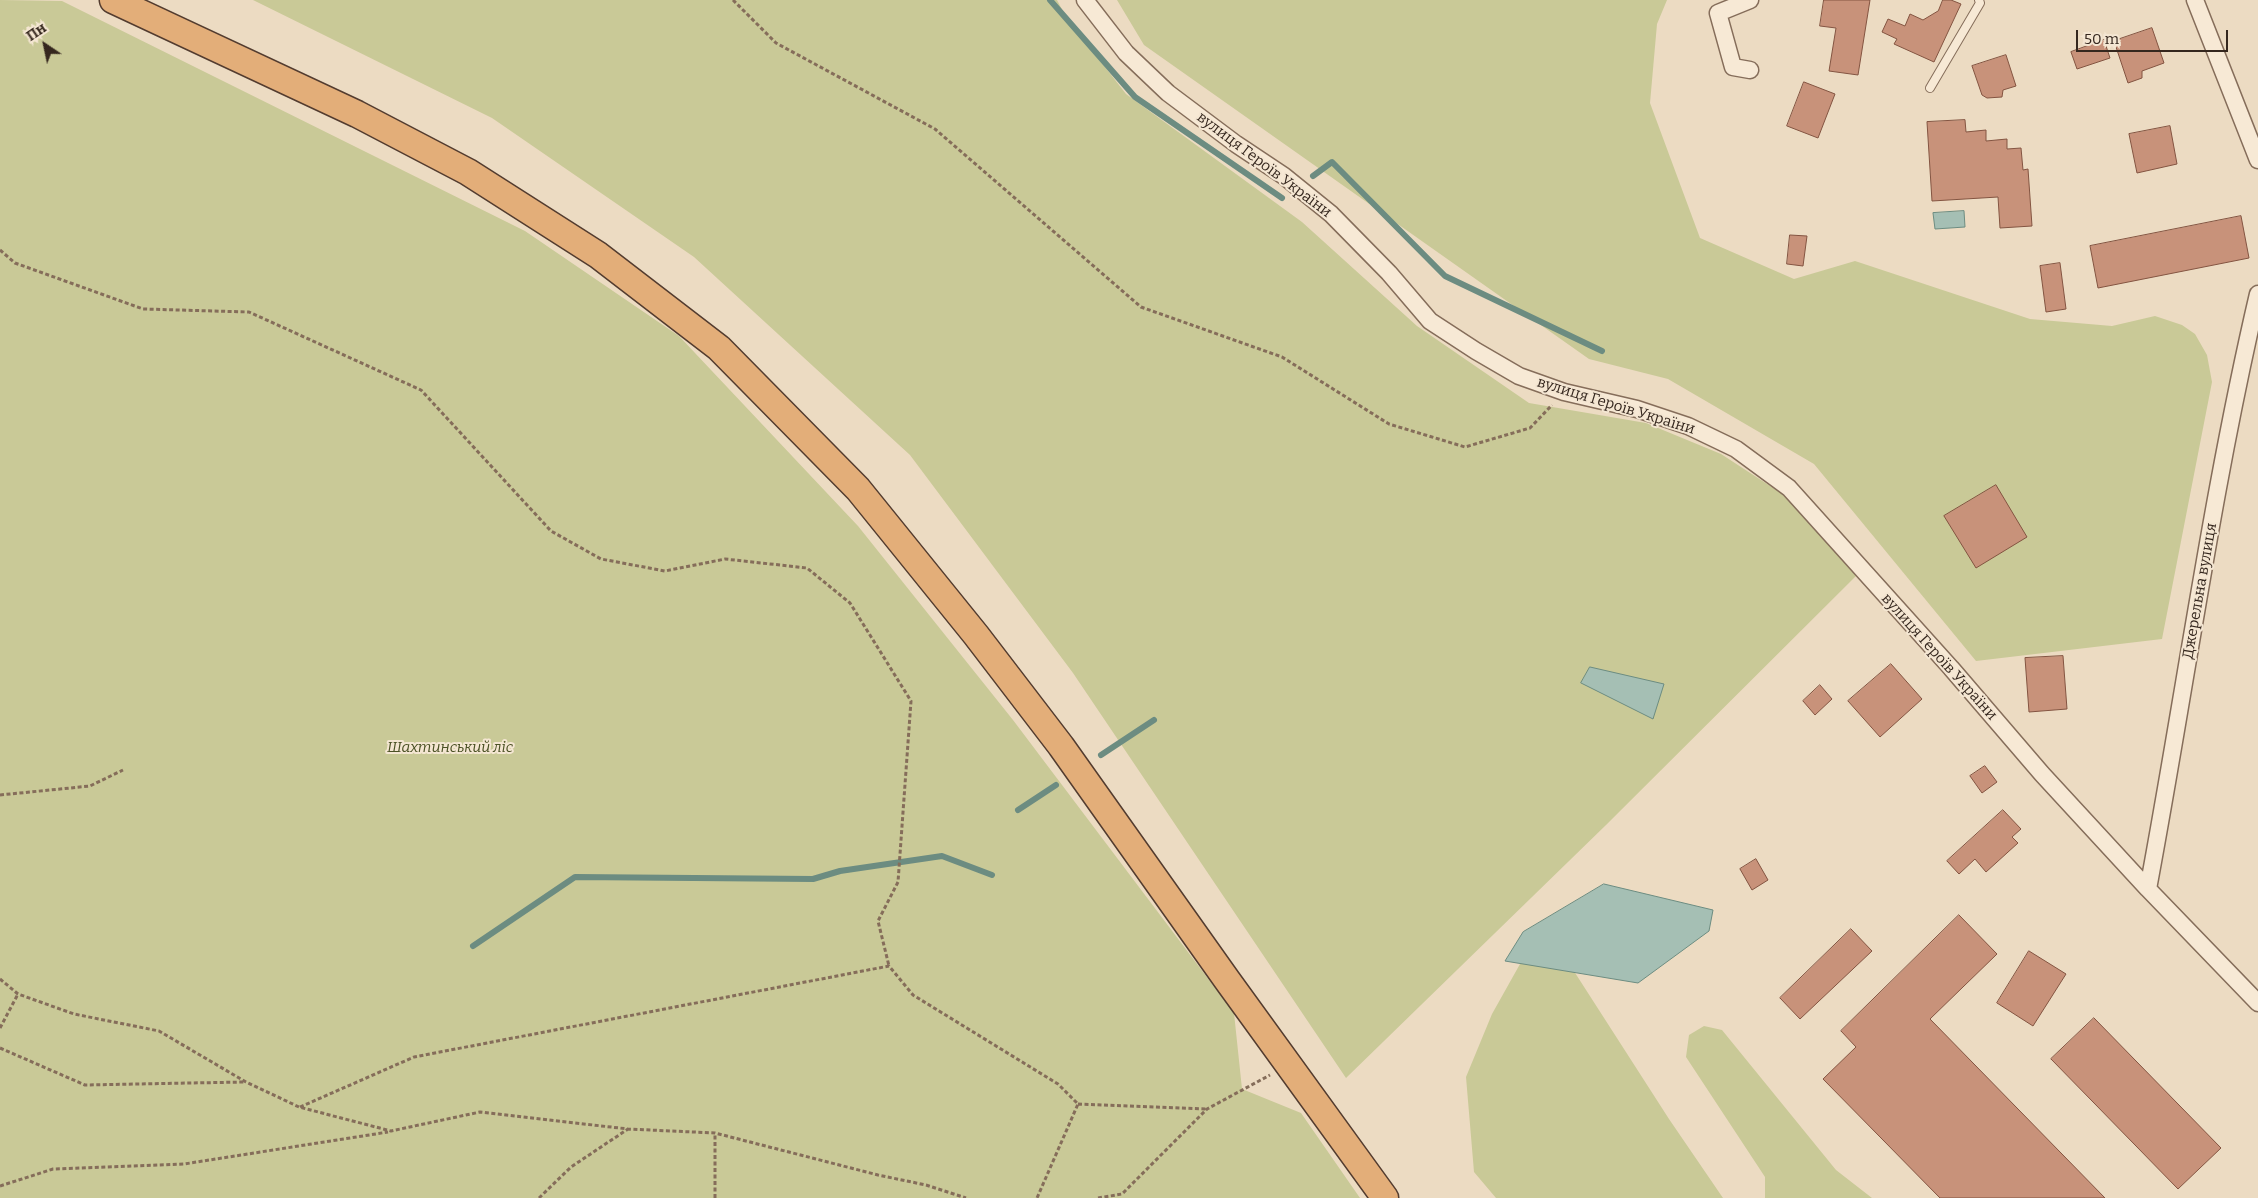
<!DOCTYPE html>
<meta charset="utf-8">
<style>
body{margin:0}
#map{position:relative;width:2258px;height:1198px;overflow:hidden;background:#ecdbc2;font-family:Bitter,serif}
canvas{display:block}
.north{position:absolute;left:20px;top:20px;width:50px;height:50px;-webkit-text-stroke:4px #f4e6d2;paint-order:stroke;rotate:326deg;font-size:14px;font-weight:700;line-height:20px;text-align:center;color:#35271e}
.north::after{content:'';display:block;margin:auto;width:18px;height:22px;background:#35271e;clip-path:polygon(50% 0,100% 100%,50% 72%,0 100%)}
.scale{position:absolute;left:2076px;top:30px;width:152px;height:22px;box-sizing:border-box;border:2px solid #35271e;border-top:0;padding-left:6px;font-size:15px;line-height:18px;white-space:nowrap;color:#35271e;-webkit-text-stroke:4px #f4e6d2;paint-order:stroke}
</style>
<div id="map">
<canvas width="2258" height="1198"></canvas>
<div class="north">Пн</div>
<div class="scale">50 m</div>
</div>
<script>
const context = document.querySelector('canvas').getContext('2d');
context.lineJoin = 'round';
function fillPath(path, color) {
  context.fillStyle = color;
  context.fill(path, 'evenodd');
}
function stroke(path, color, width, dash) {
  context.strokeStyle = color;
  context.lineWidth = width;
  context.lineCap = dash ? 'butt' : 'round';
  context.setLineDash(dash || []);
  context.stroke(path);
}
function write(font, color, halo, rows, align = 'center') {
  context.font = font + ' Bitter,serif';
  context.lineWidth = 4;
  context.setLineDash([]);
  context.textBaseline = 'middle';
  context.strokeStyle = halo;
  context.fillStyle = color;
  for (const [text, x, y, turn = 0] of rows) {
    context.save();
    context.translate(x, y);
    context.rotate((+turn || 0) * Math.PI / 180);
    context.textAlign = isNaN(turn) ? turn : align;
    if (halo) context.strokeText(text, 0, 0);
    context.fillText(text, 0, 0);
    context.restore();
  }
}
const green = new Path2D(`
 M0,0L62,1L525,231L679,336L858,526L1013,720L1234,1013L1242,1089L1301,1113L1360,1198H0Z
 M253,0H1057L1066,17L1126,94L1302,222L1417,326L1529,403L1646,423L1721,454L1784,495L1856,576L1606,825L1346,1078L1073,673L910,455L694,257L492,118Z
 M1117,0H1667L1657,24L1650,103L1700,238L1794,279L1855,261L2030,319L2112,326L2155,316L2182,325L2195,334L2207,355L2212,382L2162,639L1976,661L1814,464L1668,379L1589,359L1144,45Z
 M1543,923L1669,1119L1723,1198H1496L1474,1172L1466,1077L1492,1014Z
 M1704,1026L1722,1030L1836,1170L1872,1198H1765V1177L1686,1057L1689,1035Z`);
const water = new Path2D(`
 M1964,211L1965,227L1935,229L1933,213Z
 M1590,667L1664,684L1653,719L1581,683Z
 M1604,884L1713,910L1709,931L1638,983L1505,961L1523,932Z`);
const stream = new Path2D(`
 M1050,0L1135,97L1282,198
 M1313,176L1332,162L1445,276L1602,351
 M1101,755L1154,720
 M1018,810L1056,785
 M473,946L575,877L813,879L840,871L942,856L992,875`);
const building = new Path2D(`
 M1824,0H1870L1858,75L1829,71L1836,28L1820,26Z
 M1943,0H1951L1961,4L1934,62L1894,44L1897,39L1882,32L1888,19L1905,26L1910,14L1923,20L1938,11Z
 M2152,28L2164,63L2142,71V78L2128,83L2114,41Z
 M2104,40L2110,58L2077,69L2071,52Z
 M2006,55L2016,86L2003,90L2002,97L1987,98L1982,95L1972,66Z
 M1804,82L1835,94L1818,138L1787,126Z
 M1965,120L1966,132L1986,130V141L2007,139V149L2021,148L2023,170L2028,169L2032,226L2000,228L1998,197L1932,201L1927,122Z
 M2170,126L2177,164L2137,173L2129,134Z
 M2241,216L2249,258L2098,288L2090,246Z
 M1790,235L1807,236L1803,266L1787,264Z
 M2060,263L2066,309L2046,312L2040,266Z
 M1996,485L2027,537L1976,568L1944,516Z
 M2063,656L2067,709L2029,712L2025,658Z
 M1891,664L1922,699L1880,737L1848,701Z
 M1820,685L1832,699L1815,715L1803,701Z
 M1985,766L1997,782L1982,793L1970,776Z
 M2003,810L2021,829L2012,837L2018,843L1986,872L1975,859L1959,874L1947,861Z
 M1756,859L1768,880L1752,890L1740,869Z
 M1959,915L1997,954L1930,1019L2105,1198H1940L1823,1079L1856,1047L1841,1031Z
 M1851,929L1872,951L1800,1019L1780,998Z
 M2029,951L2066,974L2033,1026L1997,1003Z
 M2094,1018L2221,1148L2178,1189L2051,1059Z`);
const path = new Path2D(`
 M733,0L776,43L935,129L1141,307L1282,357L1389,424L1465,447L1530,428L1552,405
 M0,250L15,263L143,309L249,312L421,390L551,531L601,559L665,571L725,559L807,568L850,603L911,701L898,882L878,921L889,966
 M0,795L90,786L123,770
 M0,979L18,994L74,1014L159,1031L246,1082L299,1107L391,1131L480,1112L628,1129L715,1133L878,1175L926,1185L966,1198
 M0,1028L18,994
 M0,1048L85,1085L244,1082
 M1078,1104L1207,1109
 M300,1107L414,1057L889,966L913,995L1058,1084L1078,1104L1037,1198
 M0,1186L53,1169L184,1164L388,1132
 M539,1198L571,1167L628,1129
 M715,1198V1133
 M1098,1198L1122,1194L1207,1109L1270,1075`);
const service = new Path2D(`
 M1930,88L1980,3L1979,0`);
const minor = new Path2D(`
 M1085,0L1126,53L1168,93L1236,144L1284,176L1331,214L1389,273L1430,321L1476,351L1519,376L1564,392L1637,409L1688,426L1736,449L1789,488L1951,668L2042,774L2148,889L2258,1003
 M2195,0L2258,160
 M1750,70L1733,67L1718,13L1750,0
 M2148,889C2185,691 2212,491 2258,294`);
const trunk = new Path2D(`
 M113,0L357,114L468,172L598,255L719,348L858,489L976,635L1061,746L1227,980L1385,1198`);
const streetNames = [
 ["вулиця Героїв України",1264,165,37],
 ["вулиця Героїв України",1616,406,17],
 ["Джерельна вулиця",2200,591,-80],
 ["вулиця Героїв України",1939,657,48]
];
const parkNames = [
 ["Шахтинський ліс",450,748]
];
fillPath(green, '#c9c997');
fillPath(water, '#a5bfb4');
stroke(water, '#6c8c81', 1);
stroke(stream, '#6c8c81', 6);
fillPath(building, '#c8927a');
stroke(building, '#835441', 1);
stroke(service, '#856d5a', 10);
stroke(minor, '#856d5a', 19);
stroke(trunk, '#533c2f', 29);
stroke(path, '#856d5a', 3, [4, 2.5]);
stroke(service, '#f7e9d5', 8);
stroke(minor, '#f7e9d5', 16);
stroke(trunk, '#e3ae79', 26);
write('15px', '#35271e', '#f4e6d2', streetNames);
write('italic 15px', '#4b5125', '#f4e6d2', parkNames);
</script>
